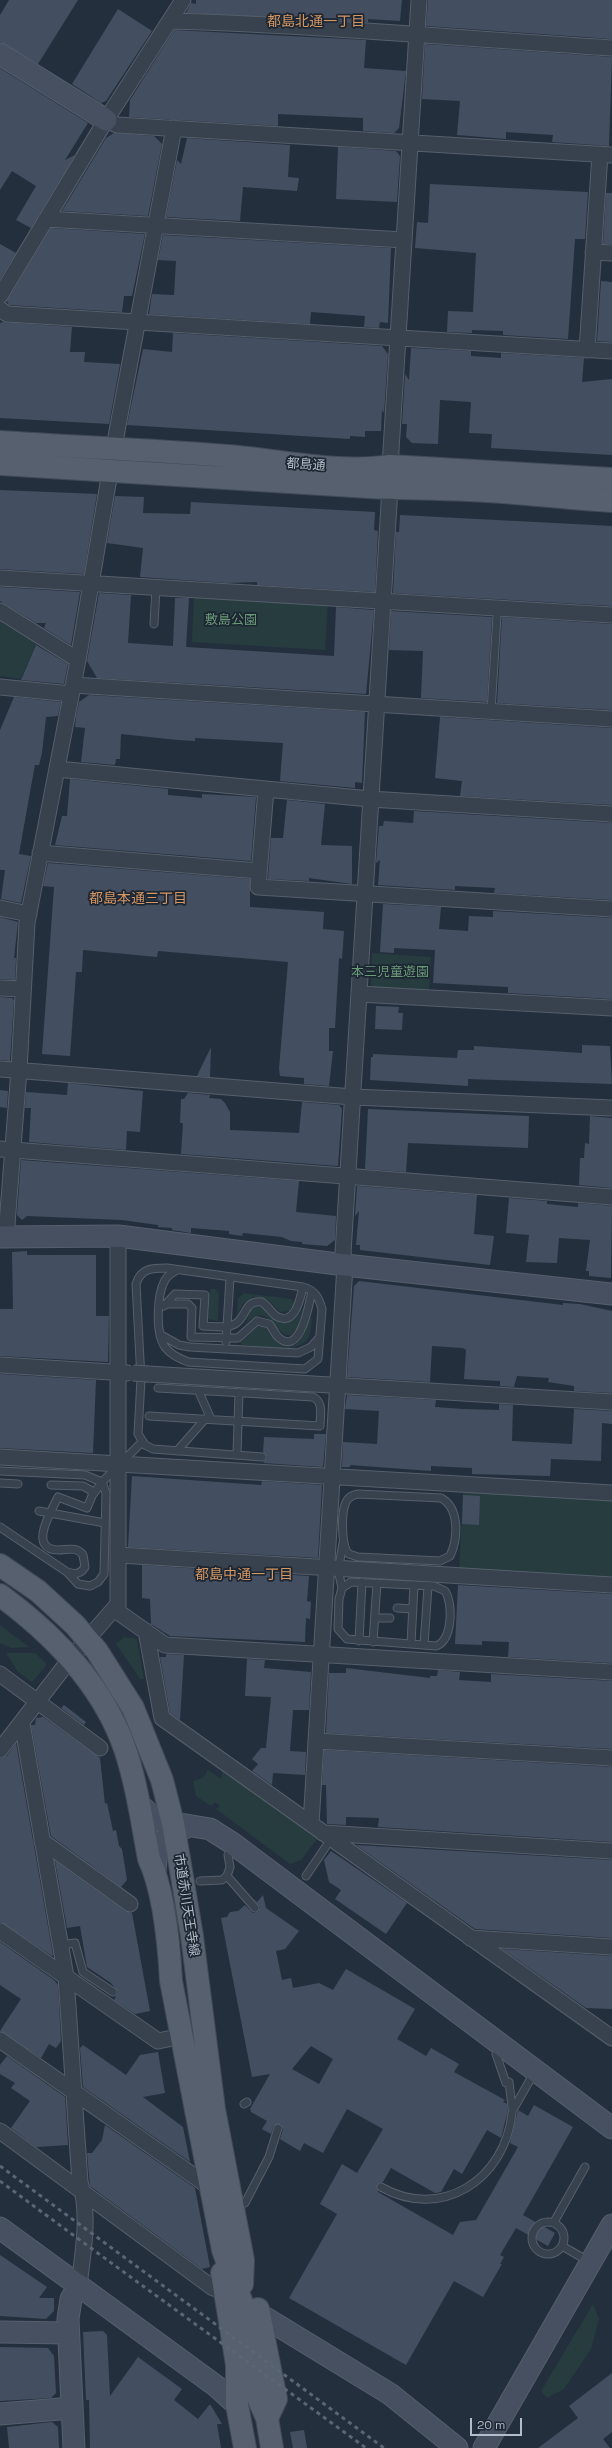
<!DOCTYPE html>
<meta charset="utf-8">
<style>
body{margin:0}
#map{position:relative;width:612px;height:2448px;overflow:hidden;background:#242f3e;font-family:"Space Grotesk",sans-serif}
canvas{display:block}
.scale{position:absolute;left:470px;top:2418px;width:52px;height:18px;box-sizing:border-box;border:2px solid #b4bcc9;border-top:0;padding-left:5px;font-size:12px;line-height:14px;white-space:nowrap;color:#b4bcc9;-webkit-text-stroke:3px #1d2633;paint-order:stroke}
</style>
<div id="map">
<canvas width="612" height="2448"></canvas>
<div class="scale">20 m</div>
</div>
<script>
const context = document.querySelector('canvas').getContext('2d');
context.lineJoin = 'round';
function fillPath(path, color) {
  context.fillStyle = color;
  context.fill(path, 'evenodd');
}
function stroke(path, color, width, dash) {
  context.strokeStyle = color;
  context.lineWidth = width;
  context.lineCap = dash ? 'butt' : 'round';
  context.setLineDash(dash || []);
  context.stroke(path);
}
function write(font, color, halo, rows, align = 'center') {
  context.font = font + ' "Space Grotesk","Noto Sans JP",sans-serif';
  context.lineWidth = 3.5;
  context.setLineDash([]);
  context.textBaseline = 'middle';
  context.strokeStyle = halo;
  context.fillStyle = color;
  for (const [text, x, y, turn = 0] of rows) {
    context.save();
    context.translate(x, y);
    context.rotate((+turn || 0) * Math.PI / 180);
    context.textAlign = isNaN(turn) ? turn : align;
    if (halo) context.strokeText(text, 0, 0);
    context.fillText(text, 0, 0);
    context.restore();
  }
}
const green = new Path2D(`
 M194,595L328,603L325,650L192,642Z
 M0,621L36,644L21,679L0,676Z
 M372,953L431,957L429,991L373,988L371,985Z
 M210,1289H215L219,1294L218,1321L208,1319Z
 M244,1293L292,1299L294,1305L289,1311L280,1312L267,1299L253,1297L242,1305L237,1316L238,1298Z
 M256,1307H262C273,1316 280,1329 295,1319L303,1308L297,1329L291,1335H286C273,1329 267,1302 246,1324L250,1310Z
 M311,1315C312,1319 312,1323 311,1327C309,1359 264,1346 243,1345L239,1342C249,1338 252,1328 261,1326C270,1328 268,1334 274,1339C296,1360 307,1332 311,1315Z
 M463,1492L612,1501V1579L459,1571Z
 M0,1625L29,1647L11,1648L0,1643Z
 M124,1637L137,1639L144,1679H140L116,1644Z
 M6,1653H35L46,1663V1666L32,1682L18,1672Z
 M223,1769L319,1837L301,1860L290,1864L216,1809L220,1806L215,1802L211,1806L196,1796L193,1781L203,1778L208,1770L221,1779Z
 M593,2304L599,2319L591,2349L564,2389L547,2398L541,2391Z`);
const building = new Path2D(`
 M9,0H78L38,64L0,42V15Z
 M196,0H402L400,21L368,19V22L186,13L191,3L196,4Z
 M428,0H612V39L426,26Z
 M118,9L152,31L106,101L101,103L72,84Z
 M174,30L366,40L364,68L406,71L399,128L394,133L363,131V118L278,114V126L129,117L130,100Z
 M425,44L612,57L609,146L552,142L553,135L506,132V139L457,135L460,101L422,99Z
 M0,68L88,123L65,160L75,155L31,228L16,220L36,186L12,171L0,190Z
 M114,133L154,136L162,144L148,216L62,211L106,138Z
 M187,138L290,145L288,177L299,178L297,191L243,187L240,221L166,217L177,160L181,164Z
 M338,147L396,151L400,156L397,202L336,199Z
 M430,184L588,192L585,239H575L568,339L503,335V331L472,330V333L447,332L448,311L473,312L476,253L415,248L417,222L428,223Z
 M606,193H612V244H603Z
 M51,228L145,234L132,296H124L122,312L9,305L7,301Z
 M163,235L391,248L388,323L380,322L379,328L364,327L365,316L311,312L310,324L149,314L152,294L174,295L176,261L158,260Z
 M0,244L16,253L0,279Z
 M601,281L612,282V342L597,341Z
 M3,322L72,327L70,352H85L84,362L120,364L109,424L0,418V323Z
 M173,333L382,346L388,354L384,413L382,410L381,431H365V437L350,436V439L127,425L143,349L172,352Z
 M411,348L471,351V356L501,358V353L584,358L582,382L612,379V455L491,448L492,434L469,433L471,402L440,400L438,444L412,443L406,437L407,424H402L405,374L409,380Z
 M0,490L97,494L84,574L0,569Z
 M115,496L144,497L143,513L190,514L191,502L375,512L374,530L378,531L375,592L257,585V582L227,583L140,577L143,548L107,543Z
 M400,515L612,526V606L393,593L396,532H399Z
 M0,587L80,592L71,645L44,628L46,623H36L0,601Z
 M99,593L131,595L128,643L173,646L175,598H189L186,647L334,656L336,607L374,610L366,694L97,678L87,661Z
 M391,611L492,617L487,702L421,698L423,651L389,650Z
 M502,617L612,624V710L497,703Z
 M36,645L68,664L64,684L21,680Z
 M89,695L365,712L362,783L355,782V788L280,781L283,743L195,738V741L178,740L121,734L120,759H116L115,765L81,762L85,728L75,727L76,716L79,702Z
 M14,697L61,702L58,716L46,717L42,753L39,765H35L30,792L19,854L31,856L21,903L1,899L5,870H0V730Z
 M440,717L612,728V805L460,796L462,781L435,778Z
 M70,779L168,789V795L202,798V794L256,797L251,861L55,845L62,816H67Z
 M287,800L325,804L321,845L352,846V884L309,878V881L268,879L271,838H283Z
 M414,811L612,823V900L494,893L495,888L455,886V890L378,885L380,860L376,863L379,826H383L384,821L413,823Z
 M48,863L250,879V907L324,912L323,929L344,931L342,959L339,958L335,1028H329V1051H333L329,1086L304,1084V1078L280,1076L279,1069L288,962L158,951L157,957L83,950L82,972H76L70,1056L42,1054L54,887L43,886Z
 M383,904L441,907L439,929L468,931L469,916L493,917V911L612,918V999L508,993V987L433,983L435,950L394,948V953L380,952Z
 M0,917L18,922L14,958H16L15,980L0,979Z
 M0,997L12,998L14,1000L10,1061L0,1060Z
 M376,1006L399,1007L398,1013H403L402,1030L375,1029Z
 M582,1045L610,1046L612,1084L468,1079V1086L370,1080L371,1057H373V1054L457,1058L458,1050H474V1046L582,1053Z
 M211,1047L210,1077L197,1076Z
 M68,1083L143,1091L140,1132L127,1131L126,1150L29,1142L31,1108H25L26,1092L67,1095Z
 M0,1090L8,1091L7,1108L0,1107Z
 M188,1093L210,1095L209,1098L221,1099L225,1103L230,1112V1130L299,1133L302,1102L339,1105L342,1109L338,1166L181,1154L183,1123H180L181,1099H184Z
 M368,1109L529,1116L528,1148L408,1143L406,1172L365,1169Z
 M590,1116L612,1118V1188L579,1185L580,1158H584L585,1143L589,1144Z
 M21,1160L299,1181L296,1212L336,1216L335,1240L327,1246L302,1244V1242L291,1241L282,1237L243,1233L242,1236L229,1234V1231L191,1228V1233L172,1230V1228L158,1227V1225L122,1220L27,1216L22,1220L17,1215Z
 M357,1186L477,1195L474,1234L494,1236L490,1265L360,1250V1245H356L359,1211L355,1216Z
 M509,1198L547,1201V1204L578,1207V1203L612,1206L611,1278L589,1276V1271H586L590,1240L559,1238L557,1263L526,1262L529,1235L506,1233Z
 M27,1251V1255H96V1316H109L108,1362L0,1356V1309H13L12,1252Z
 M359,1281L563,1305V1303L580,1304L612,1311V1393L574,1391V1386L548,1382L549,1378L517,1376L514,1387L500,1386V1381L464,1379L466,1350L463,1348L432,1346L430,1382L347,1377L354,1286Z
 M0,1374L96,1380L93,1453L0,1448Z
 M347,1395L436,1400L435,1407L463,1409L499,1410V1404L513,1405L512,1441L572,1444L574,1409L612,1411V1424L602,1423L601,1461L551,1459L550,1476L472,1474V1468L431,1466V1471L350,1465V1467H342L343,1442L377,1444L379,1411L345,1409Z
 M314,1434H326L323,1467L263,1463L267,1457L263,1452L264,1437L314,1439Z
 M132,1476L261,1485L262,1481L322,1485L318,1558L128,1547Z
 M463,1495L480,1496L479,1525L462,1524Z
 M142,1565L309,1576L307,1601L311,1602L310,1619L306,1618L305,1642L170,1636L151,1624L150,1599L142,1598Z
 M458,1585L612,1594V1663L508,1657L509,1642L482,1641V1645L455,1644Z
 M166,1654L184,1655L180,1720L170,1713L160,1657H166Z
 M247,1659L265,1660L264,1668L311,1672L309,1710H293L290,1751L306,1752L305,1775L273,1773L272,1785L252,1771L258,1764L252,1759L261,1748H266L271,1697L245,1696Z
 M346,1668L430,1678V1676H437L438,1670L460,1672L459,1680L491,1682V1674L612,1681V1749L326,1733L329,1673H346Z
 M64,1705L86,1722L84,1725L61,1708Z
 M43,1717L100,1758L105,1804L107,1803L113,1831L116,1830L119,1846L122,1849L127,1880L121,1887L51,1836L31,1725H35L36,1718Z
 M16,1743L53,1955L52,1956L0,1922V1759L7,1756Z
 M324,1750L612,1767V1842L378,1827L379,1818L346,1817V1825L327,1824L326,1785H322Z
 M356,1845L612,1860V1938L475,1929Z
 M331,1851L407,1903L386,1934L335,1899L341,1890L329,1882L324,1860Z
 M55,1861L125,1911L132,1913L150,2011L135,2014L114,2000L118,1992L111,1983L87,1967L80,1926L67,1928Z
 M263,1895L266,1908L299,1931L285,1949L276,1951L282,1980L291,1978L293,1988L319,1983L333,1990L346,1969L415,2009L397,2039L426,2056L431,2048L459,2064L454,2072L505,2100L503,2102L507,2104L508,2110L501,2138L487,2130L462,2174L454,2169L441,2192L435,2193L391,2168L383,2182L377,2185L378,2192L453,2235L460,2222L476,2220L518,2147L510,2143L518,2110L528,2116L534,2105L573,2127L523,2215L555,2233L548,2246L516,2228L500,2255L504,2257L500,2264H502L483,2297L454,2281L406,2365L289,2298L337,2214L320,2204L342,2164L357,2173L383,2129L347,2109L323,2153L304,2143L300,2151L280,2139L283,2129L281,2124L274,2125L271,2134L262,2129L267,2121L251,2112L250,2109L270,2074L252,2077L221,1918L227,1917L230,1912L238,1911L245,1905L253,1913L258,1912L260,1907L253,1898L257,1902ZM311,2046L333,2059L319,2084L292,2069Z
 M0,1942L54,1980L58,1985L61,2041L56,2048L49,2044L41,2058L0,2031L21,1999L0,1985Z
 M502,1949L612,1956V2009L586,2008Z
 M83,2045L126,2075L140,2055L158,2052L165,2093L143,2097L183,2127L190,2162L83,2087L80,2048Z
 M7,2056L65,2097L68,2145L36,2147L11,2128L30,2101L11,2088L15,2083L0,2074V2065Z
 M105,2125L195,2188L210,2267L202,2269L90,2186L87,2153H92L102,2140Z
 M0,2255L47,2287L39,2298H54V2311L46,2319L0,2316Z
 M103,2331L107,2335L110,2396L138,2357L182,2389L174,2400L198,2419L210,2404L222,2424H217L221,2448H90L89,2400H86L83,2332Z
 M0,2347L48,2348L54,2356L56,2393L51,2398L0,2401Z
 M612,2373V2432L603,2439L610,2448H538L578,2418L569,2406Z
 M52,2422L58,2427L59,2448H9L7,2427Z
 M304,2430L307,2448H293L290,2432Z`);
const lane = new Path2D(`
 M154,624L156,588
 M491,711L497,616
 M177,1270C173,1272 168,1275 165,1280C157,1294 155,1333 165,1347C171,1355 179,1358 188,1362L305,1369L318,1359L322,1309C319,1298 315,1290 303,1287L167,1268C152,1268 141,1268 136,1284L141,1379L138,1434L145,1445L153,1449L262,1457
 M165,1304H188L192,1308L191,1337L238,1338L257,1321L269,1324C273,1328 274,1333 278,1337C301,1358 309,1303 312,1291
 M164,1306L175,1294L205,1295L203,1326C213,1326 226,1329 235,1324C247,1317 244,1300 262,1302C268,1306 271,1312 276,1316C295,1327 300,1299 303,1287
 M161,1335L179,1345L190,1347L298,1353L311,1347L319,1338
 M226,1342L230,1278
 M198,1390L211,1419
 M149,1416L320,1426C320,1416 324,1402 313,1397L158,1388
 M177,1451L205,1419
 M237,1454L239,1392
 M0,1471L85,1475L102,1482L106,1493L104,1574L98,1582L90,1586L78,1584L67,1572L0,1527
 M0,1483L18,1484
 M51,1485L83,1486L92,1491V1496L87,1508L58,1497C52,1510 27,1549 58,1550C68,1550 76,1546 83,1555L85,1567C80,1575 75,1574 67,1572
 M358,1494L441,1498C460,1508 458,1539 450,1556L440,1561L358,1557L349,1554C341,1547 341,1512 346,1502C348,1497 353,1495 358,1494Z
 M92,1496L102,1482L142,1442
 M39,1511L105,1523
 M339,1566L343,1543
 M339,1574L342,1588
 M351,1582L434,1586L445,1591C453,1603 453,1640 436,1646L347,1639L338,1629L339,1599L342,1588Z
 M397,1608L413,1609
 M375,1618H390
 M359,1641L362,1582
 M373,1642L377,1583
 M411,1644L414,1585
 M424,1645L428,1586
 M227,1876L255,1908
 M306,1876L331,1839
 M200,1881L222,1880L227,1876L230,1867L228,1855
 M60,1945L75,1943L83,1972L113,1992
 M496,2054L506,2083L509,2082L512,2107
 M244,2104L247,2102
 M514,2108L530,2080
 M381,2187C441,2221 505,2180 512,2113
 M235,2205L245,2203L269,2157L278,2128
 M532 2238a16 16 0 1 1 32 0a16 16 0 1 1-32 0Z
 M554,2222L585,2167
 M562,2246L590,2262`);
const street = new Path2D(`
 M170,21C317,25 464,39 612,48
 M106,120L117,125L612,155
 M46,219L404,240
 M593,252L612,253
 M0,296L106,120L183,0
 M0,309L7,314L612,351
 M587,350L600,154
 M393,474L390,466L419,0
 M0,578L612,615
 M0,611L78,660
 M73,685L612,719
 M0,687L71,694
 M57,769L370,799L612,814
 M266,789L258,887L612,909
 M40,853L259,871
 M0,908L29,914
 M0,988L23,989
 M359,994L612,1008
 M0,1069L353,1097L612,1108
 M0,1149L612,1197
 M118,1236V1612L165,1645L612,1672
 M6,1237L19,1070L27,923L78,660L117,431L174,128
 M0,1365L127,1373
 M148,1374L612,1402
 M0,1457L612,1493
 M119,1555L612,1585
 M146,1631L162,1718L612,2038
 M0,1674L100,1748
 M22,1723L66,1977L80,2182C90,2214 83,2253 79,2285
 M316,1741L612,1758
 M0,1750L71,1658L118,1604
 M311,1824L345,1265L343,1253L390,488L386,479
 M323,1833L612,1851
 M42,1841L130,1904
 M0,1931L158,2041L182,2036
 M470,1938L612,1947
 M0,2040L211,2188
 M0,2131L213,2288L223,2289`);
const secondary = new Path2D(`
 M0,54L106,120
 M0,1237L118,1236L345,1265L612,1294
 M139,1804L156,1820L210,1829L232,1843L612,2128
 M155,1872C156,1843 163,1837 189,1826
 M0,2228L216,2386L237,2405
 M259,2314L390,2394L457,2448
 M0,2332L68,2333
 M0,2414L72,2408
 M74,2448L68,2319L71,2299L79,2285
 M484,2448L612,2225`);
const primary = new Path2D(`
 M0,442C76,447 152,450 227,456C281,460 336,474 390,466L612,479
 M0,464L369,487C413,489 458,488 503,492C539,495 575,499 612,501
 M0,1565L38,1591L75,1625L97,1651L133,1708L162,1780L173,1823L192,1936L214,2109L243,2260L242,2284
 M0,1595C53,1634 103,1685 125,1749C137,1785 142,1822 149,1859C164,1891 169,1945 171,1981L223,2250L242,2303L259,2400L267,2418L272,2448
 M222,2273L237,2365V2405L245,2448
 M258,2309L276,2399L267,2418`);
const rail = new Path2D(`
 M0,2166L384,2448
 M0,2181C121,2271 244,2359 366,2448`);
const streetBridge = new Path2D(`
 M133,1373L148,1374`);
const streetNames = [
 ["都島通",306,465,4],
 ["市道赤川天王寺線",186,1905,81]
];
const parkNames = [
 ["敷島公園",231,620],
 ["本三児童遊園",390,972]
];
const neighbourhoodNames = [
 ["都島北通一丁目",316,22],
 ["都島本通三丁目",138,899],
 ["都島中通一丁目",244,1575]
];
fillPath(green, '#263c3f');
fillPath(building, '#434f60');
stroke(lane, '#565f6c', 9);
stroke(street, '#565f6c', 17);
stroke(secondary, '#565f6c', 23);
stroke(primary, '#414a57', 24);
stroke(lane, '#38414e', 7);
stroke(street, '#38414e', 15);
stroke(secondary, '#465061', 21);
stroke(primary, '#56606e', 22);
stroke(rail, '#5a6575', 3, [4, 4]);
stroke(streetBridge, '#565f6c', 17, []);
stroke(streetBridge, '#38414e', 15);
write('13px', '#b4bcc9', '#1d2633', streetNames);
write('13px', '#6b9a77', '#1d2633', parkNames);
write('14px', '#d59763', '#1d2633', neighbourhoodNames);
</script>
